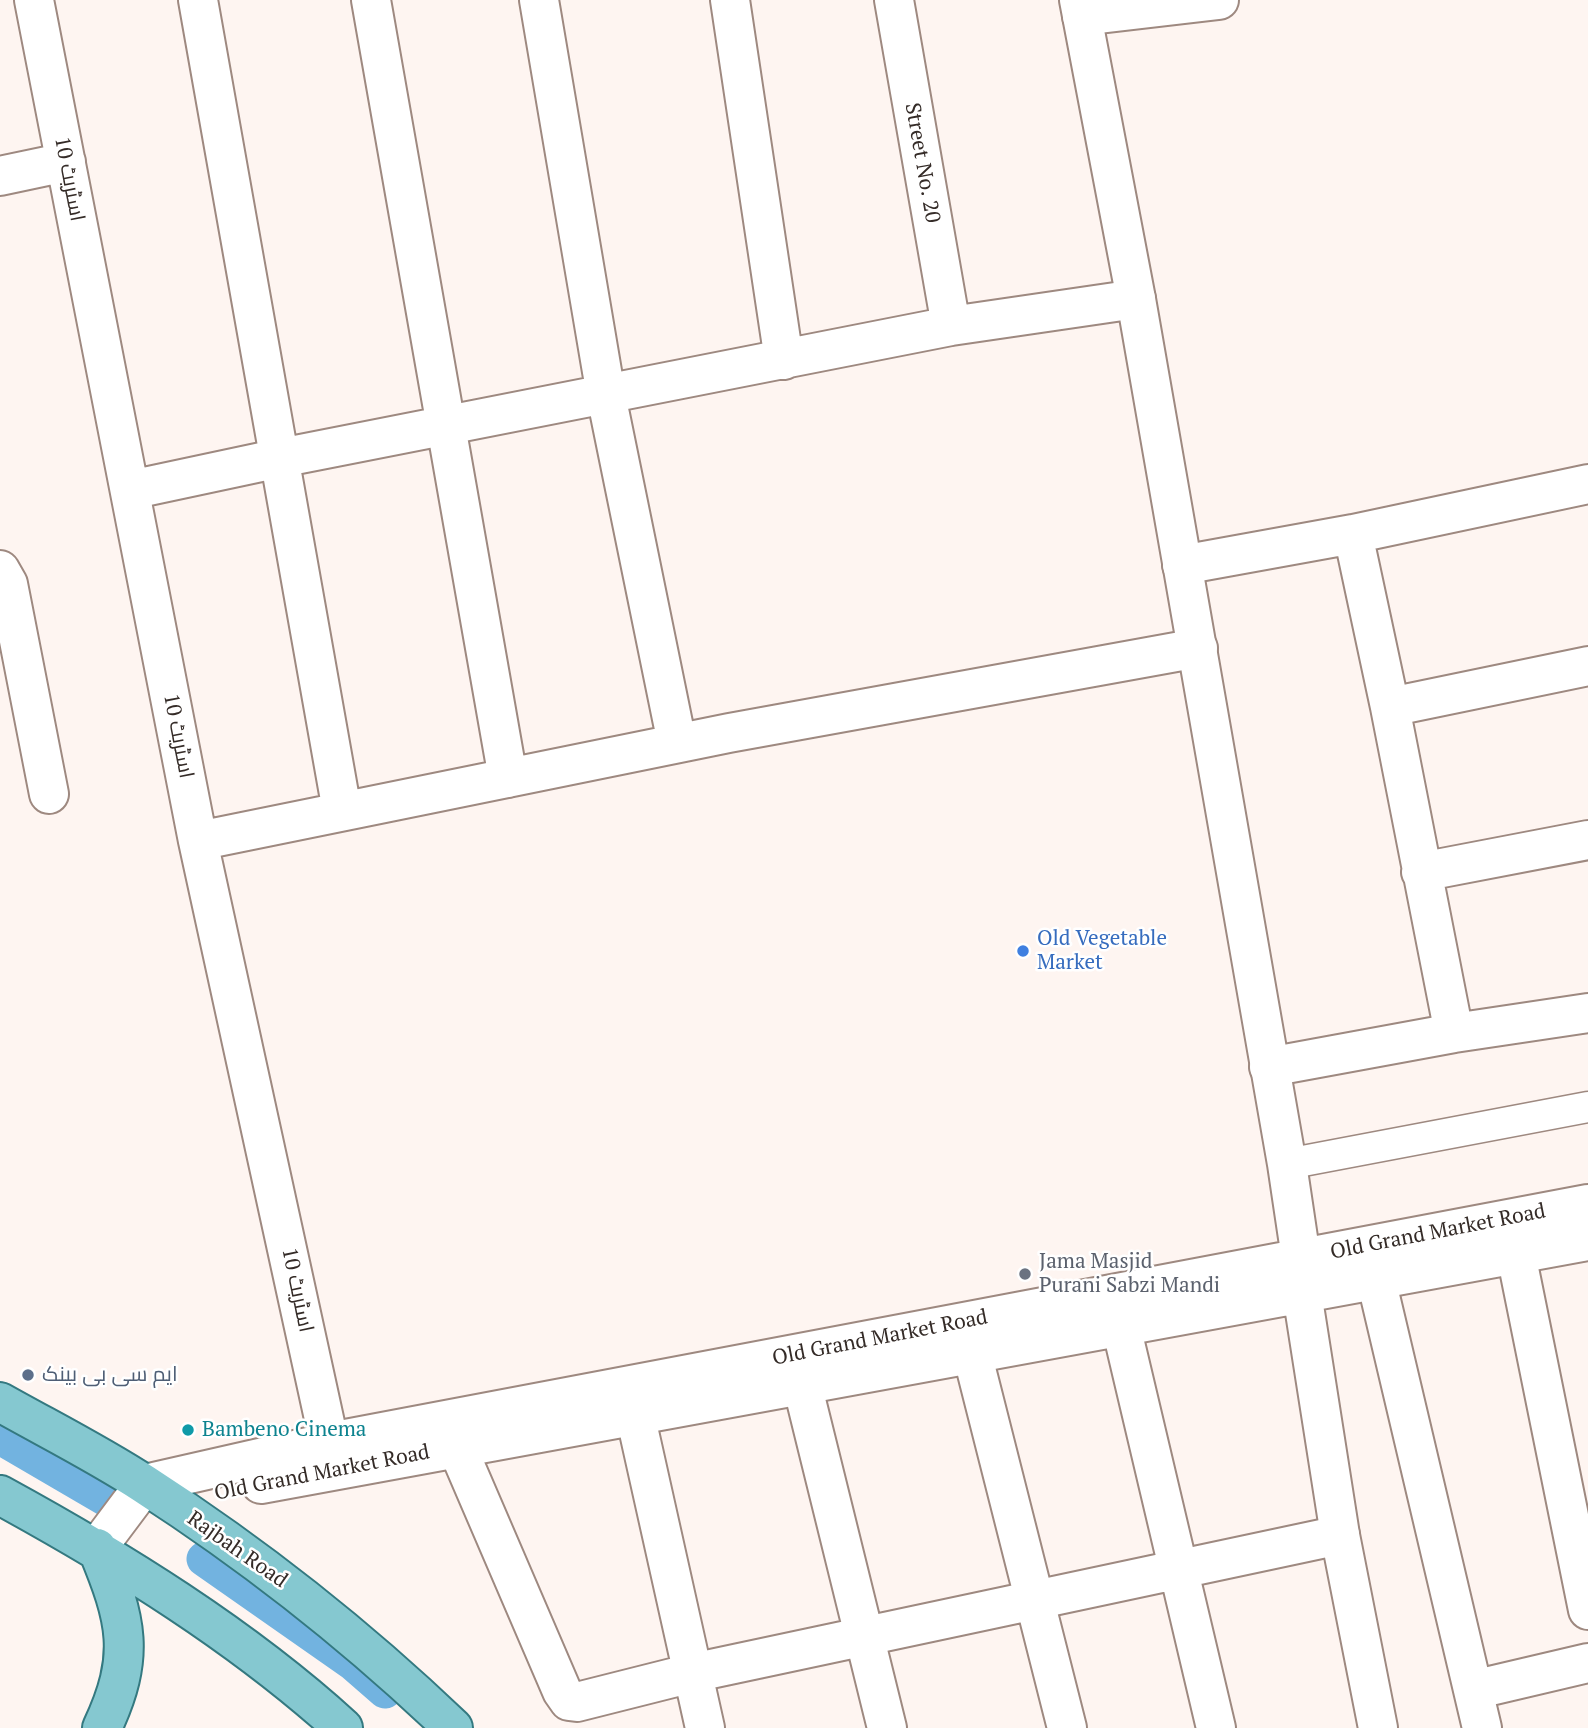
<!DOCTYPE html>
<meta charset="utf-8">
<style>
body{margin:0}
canvas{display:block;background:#fef5f1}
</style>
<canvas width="1588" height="1728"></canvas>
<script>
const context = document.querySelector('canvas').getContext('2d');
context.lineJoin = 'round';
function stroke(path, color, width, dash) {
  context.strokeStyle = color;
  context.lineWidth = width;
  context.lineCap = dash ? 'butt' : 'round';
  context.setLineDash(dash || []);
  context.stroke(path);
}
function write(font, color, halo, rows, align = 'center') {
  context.font = font + ' "PT Serif",Cairo,serif';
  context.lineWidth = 5;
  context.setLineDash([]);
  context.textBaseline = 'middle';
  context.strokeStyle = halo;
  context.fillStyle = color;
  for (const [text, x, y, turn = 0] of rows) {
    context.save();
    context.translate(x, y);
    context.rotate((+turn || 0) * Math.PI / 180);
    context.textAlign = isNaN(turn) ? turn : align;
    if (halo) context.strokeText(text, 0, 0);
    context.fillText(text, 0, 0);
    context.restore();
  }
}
const canal = new Path2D(`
 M0,1437L106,1499
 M204,1559L354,1664L385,1691`);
const pedestrian = new Path2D(`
 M1287,1164L1588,1107`);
const minor = new Path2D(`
 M34,0L198,841L335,1469
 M198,0L342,811
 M371,0L508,778
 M539,0L606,395L677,743
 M730,0L784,360
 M894,0L951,326
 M1082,16L1219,0
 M0,176L66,162
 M130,490L280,458L951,326L1136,299
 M1353,534L1390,707
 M1182,565L1353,534L1588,484
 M0,570L8,584L49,794
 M198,841L729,733L1198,648
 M1421,872L1588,840
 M1454,1033L1390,707L1588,666
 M1269,1067L1454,1033L1588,1013
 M1516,1254L1588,1610
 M1376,1279L1482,1728
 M1121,1326L1216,1728
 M972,1353L1067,1728
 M802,1384L887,1728
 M635,1414L705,1728
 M457,1447L562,1691L569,1701L577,1702L692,1673L1340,1535
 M1473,1690L1588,1663`);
const tertiary = new Path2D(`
 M1079,0L1136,299L1287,1164L1301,1258L1302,1293L1340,1535L1378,1728
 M261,1484L1588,1241
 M97,1548L145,1484L330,1442L1588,1204`);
const primary = new Path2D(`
 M0,1402C48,1429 98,1454 144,1484C254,1555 358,1637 453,1728
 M0,1495C119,1560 242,1636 343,1728
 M97,1548C127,1620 136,1656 102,1728`);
const markers = [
 [1023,951,7,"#3f7fe0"],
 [1025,1274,7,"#6b7280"],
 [28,1375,7,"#5c6f8a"],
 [188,1430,7,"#0f9aa8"]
];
const streetNames = [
 ["Street No. 20",922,163,80],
 ["اسٹریٹ 10",69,179,79],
 ["اسٹریٹ 10",178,736,79],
 ["Old Grand Market Road",1438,1232,-11],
 ["اسٹریٹ 10",297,1290,78],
 ["Old Grand Market Road",880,1338,-11],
 ["Old Grand Market Road",322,1473,-11],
 ["Rajbah Road",237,1550,35]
];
const shopNames = [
 ["Old Vegetable",1037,939],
 ["Market",1037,963]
];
const worshipNames = [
 ["Jama Masjid",1039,1262],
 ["Purani Sabzi Mandi",1039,1286]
];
const serviceNames = [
 ["ایم سی بی بینک",42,1375]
];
const cultureNames = [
 ["Bambeno Cinema",202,1430]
];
stroke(canal, '#72b3e0', 35);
stroke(pedestrian, '#9e8980', 33);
stroke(minor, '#9e8980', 42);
stroke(tertiary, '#9e8980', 42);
stroke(primary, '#347980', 42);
stroke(pedestrian, '#fff', 30);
stroke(minor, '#fff', 38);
stroke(tertiary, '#fff', 38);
stroke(primary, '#85c8d0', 38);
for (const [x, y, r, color] of markers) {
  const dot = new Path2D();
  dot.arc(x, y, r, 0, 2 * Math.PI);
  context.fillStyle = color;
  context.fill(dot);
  stroke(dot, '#fff', 2.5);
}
write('21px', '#342b27', '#fff', streetNames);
write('21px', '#366cbe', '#fff', shopNames, 'left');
write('21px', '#5b616d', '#fff', worshipNames, 'left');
write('21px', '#4e5e75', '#fff', serviceNames, 'left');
write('21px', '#0d838f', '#fff', cultureNames, 'left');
</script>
